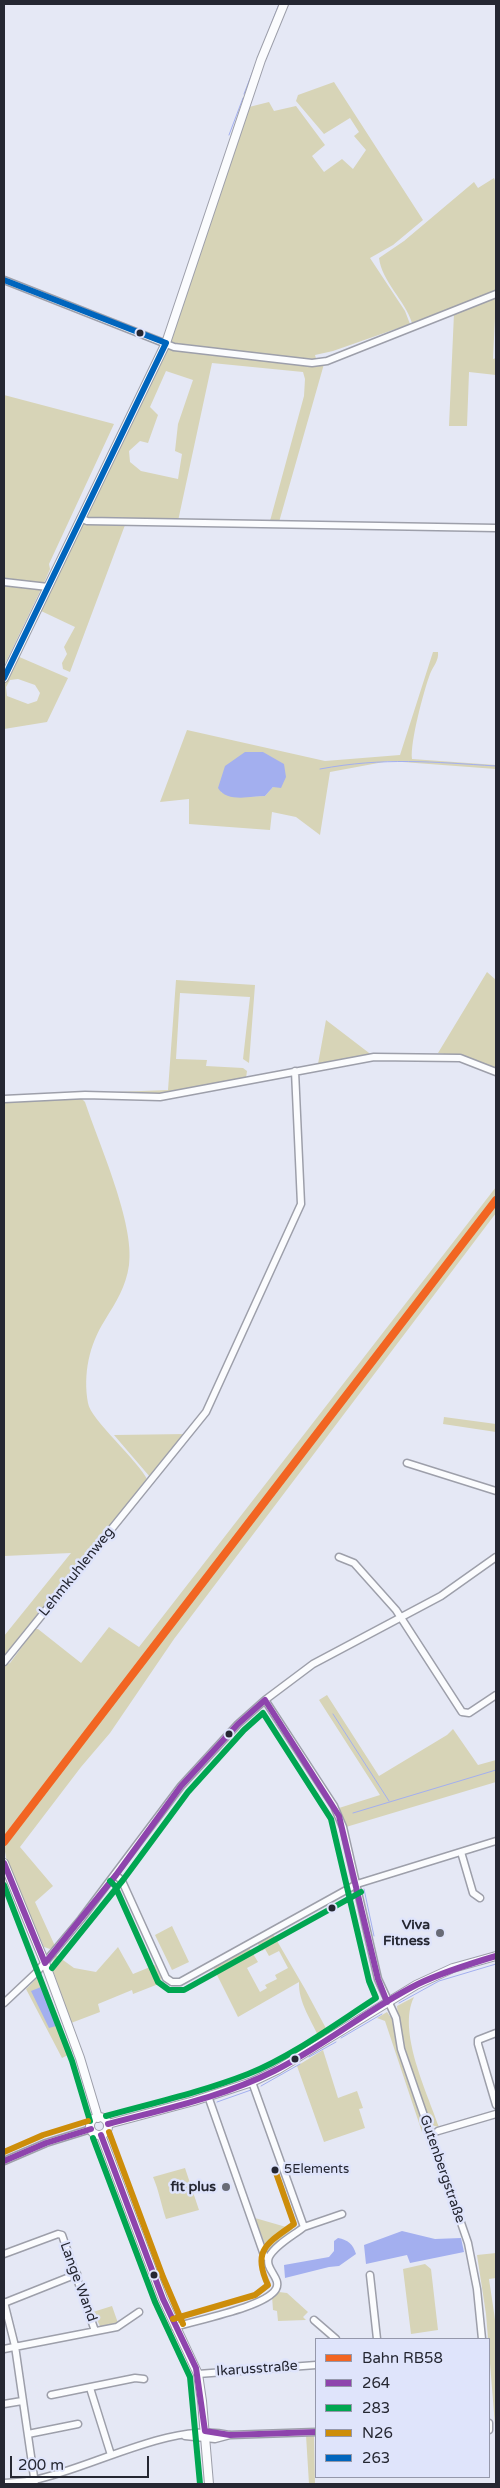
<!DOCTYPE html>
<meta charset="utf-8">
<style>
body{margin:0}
#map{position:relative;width:500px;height:2488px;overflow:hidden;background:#e5e8f5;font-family:"Varela Round",sans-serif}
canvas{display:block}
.frame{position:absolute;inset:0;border:5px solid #252732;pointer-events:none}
.legend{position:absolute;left:315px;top:2338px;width:175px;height:140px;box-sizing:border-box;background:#dfe4fb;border:1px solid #9598ab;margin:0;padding:6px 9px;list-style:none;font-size:15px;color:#252732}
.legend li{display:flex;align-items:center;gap:10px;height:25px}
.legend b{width:25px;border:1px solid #9598ab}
.scale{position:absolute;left:10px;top:2456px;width:139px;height:22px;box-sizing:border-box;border:2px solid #252732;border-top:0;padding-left:6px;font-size:15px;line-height:18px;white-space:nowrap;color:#252732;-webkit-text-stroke:4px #dfe4fb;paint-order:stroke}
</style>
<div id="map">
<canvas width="500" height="2488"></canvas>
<div class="frame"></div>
<ul class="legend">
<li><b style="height:6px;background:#f26522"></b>Bahn RB58</li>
<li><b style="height:6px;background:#8e44ad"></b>264</li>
<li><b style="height:6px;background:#00a651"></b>283</li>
<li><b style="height:6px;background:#cd8d0a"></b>N26</li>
<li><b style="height:6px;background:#0065bd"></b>263</li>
</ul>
<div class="scale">200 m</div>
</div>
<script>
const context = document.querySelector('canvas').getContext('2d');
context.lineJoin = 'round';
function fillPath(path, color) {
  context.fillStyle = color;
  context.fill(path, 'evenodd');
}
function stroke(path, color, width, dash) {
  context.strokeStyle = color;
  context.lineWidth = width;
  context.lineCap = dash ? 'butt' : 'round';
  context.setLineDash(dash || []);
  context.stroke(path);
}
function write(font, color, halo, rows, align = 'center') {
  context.font = font + ' "Varela Round",sans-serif';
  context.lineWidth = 5;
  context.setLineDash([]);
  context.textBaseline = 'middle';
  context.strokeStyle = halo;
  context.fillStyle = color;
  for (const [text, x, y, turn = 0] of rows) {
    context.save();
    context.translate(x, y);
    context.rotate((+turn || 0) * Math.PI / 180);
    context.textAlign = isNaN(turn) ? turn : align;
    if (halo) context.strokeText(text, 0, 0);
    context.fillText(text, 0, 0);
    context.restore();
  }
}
const green = new Path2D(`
 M334,82L423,220L393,245L370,258L405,311L410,324L333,351L315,355L317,362L175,345L168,342L249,107L269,102L274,111L296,106L325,145L312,156L324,172L342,159L353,169L366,150L354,136L359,132L350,118L324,134L296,101L298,95Z
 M494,178L496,183V290L412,323C405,300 382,282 379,258L404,241L474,182L478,188Z
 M496,297L493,359L496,358V375L469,372L467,426H449L454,313Z
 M167,347L324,364L279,522L270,521L304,396L305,379L303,372L212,363L178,521L92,520L85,516ZM166,371L193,380L178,424L175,451L182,454L178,479L141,471L130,462L129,451L140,441L148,443L158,415L150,407Z
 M4,395L114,424L49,564L50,569L44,583L4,580Z
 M86,523L125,525L70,672L63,669L62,663L67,654L64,647L75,627L39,610L81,524Z
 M4,584L42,587L4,666Z
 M433,652H438C439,661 433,666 430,674C424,690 410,742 412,759L496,765V769L389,761L330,772L320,835L296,817L272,812L270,830L189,824V799L160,802L187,730L325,761L400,755ZM263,752L273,787L265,796L234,797L221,792Z
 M17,656L68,678L47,722L4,729V683ZM18,679L35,685L40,693L37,701L28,704L7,696L6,687L10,680Z
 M487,972L496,980V1071L464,1057L438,1053Z
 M176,980L255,985L249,1063L243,1059L250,997L180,993L176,1059L207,1060L206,1066L243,1068L247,1071L246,1078L153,1095L89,1093L168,1090Z
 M326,1020L373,1056L318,1064Z
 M81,1098L85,1102C99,1144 135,1224 129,1265C126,1287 116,1302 105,1320C89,1345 83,1374 88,1403C90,1419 139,1461 148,1481L4,1658V1636L71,1553L4,1556V1102Z
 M496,1187V1198L4,1839L5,1665L10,1663L35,1629H38L81,1663L109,1627L139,1647Z
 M496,1204V1213L174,1639L110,1733L81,1767L20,1847L53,1886L35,1902L55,1946L50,1949L44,1947L7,1863L4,1846Z
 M444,1417L496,1424V1432L443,1424Z
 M187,1434L150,1477L114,1435Z
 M327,1695L379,1776L447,1735L453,1729L478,1765L496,1760V1782L346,1827L339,1808L380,1795L319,1700Z
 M172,1926L189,1962L172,1970L155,1935Z
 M273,1934L305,1989L329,2034L320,2040C312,2021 298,2002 299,1982L238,2017L213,1967L249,1947L258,1962L247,1968L260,1992L267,1988L265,1985L277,1979L275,1975L288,1968L279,1951L269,1956L265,1949L262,1951L257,1942Z
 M118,1947L133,1974L155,1965L161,1977V1983L133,1994L132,1990L98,2004L100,2012L71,2023L51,1965L56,1955L74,1968L96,1972Z
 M38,1977L44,1981L72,2053L62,2058L26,1989Z
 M414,1997C397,2031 427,2092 439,2127L431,2125L400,2036L397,2006Z
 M387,2012L392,2019L398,2050L424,2124L422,2132L385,2021L377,2018Z
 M323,2050L338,2098L357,2091L363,2108L359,2109L365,2128L324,2142L297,2066Z
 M185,2168L199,2210L166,2219C161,2204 159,2191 153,2177Z
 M255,2218L293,2229L268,2252Z
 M496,2253V2278L489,2279L496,2326L495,2425L486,2314L477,2255Z
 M425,2264L431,2269L438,2330L411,2334L403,2269Z
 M279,2292L287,2293L308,2312L303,2317L306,2320L278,2321L277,2311L273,2310L272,2296Z
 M112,2306L118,2323L101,2328L93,2312Z
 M314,2434L315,2484H309L306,2435Z`);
const water = new Path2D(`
 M245,752H263L284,764L286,777L281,788L273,787L265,796C251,796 227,803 218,788L225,766Z
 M41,1987L56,2026L49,2028L31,1991Z
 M402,2231L435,2239L461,2238L464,2252L410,2263L407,2255L366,2264L364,2245Z
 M338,2238C348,2240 353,2244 356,2254L339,2266L329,2267L285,2278L284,2265L329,2257L334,2251V2241Z`);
const stream = new Path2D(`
 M244,94L279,4
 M229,135L243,98
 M320,769C384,757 433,762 496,766
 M333,1714L389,1801
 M353,1813L496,1770
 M364,1889L374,1936
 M399,2003L439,1981L496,1964
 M332,2026L368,2003
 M341,2038L382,2014
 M309,2057L336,2042
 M261,2086L300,2064
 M217,2102L251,2090`);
const minor = new Path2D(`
 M4,280L174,347L312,363L327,361L496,294
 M81,518L87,521L496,528
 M4,582L48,587
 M4,1099L85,1095L160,1097L374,1057L460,1058L496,1072
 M407,1463L496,1491
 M339,1557L354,1563L396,1610L462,1712L469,1713L496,1695
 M4,1662L206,1412L301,1204L295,1071
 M265,1700L334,1806L343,1827L378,1979L396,2018L401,2049L468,2243L477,2289L482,2339
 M461,1852L473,1893L480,1898
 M116,1875L122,1881L166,1978L172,1982H180L357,1884L496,1841
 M4,2003L37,1972L81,1919L181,1786L238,1724L265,1700L313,1664L441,1596L496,1557
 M496,2033L478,2040V2044L496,2105
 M208,2096L264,2255L268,2259
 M438,2131L496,2114
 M4,2161L46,2143L91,2129
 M304,2227L342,2214
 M4,2254L58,2234L62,2235L95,2331
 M370,2275L377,2339
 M4,2302L15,2346L35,2484
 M4,2303L77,2274
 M314,2320L336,2339
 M175,2327C196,2320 266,2307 276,2289C282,2278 264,2269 269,2257C275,2245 294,2235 304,2227L252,2082
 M4,2349L117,2327L139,2312
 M198,2374L316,2365
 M90,2388L111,2455
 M51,2395L135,2378L144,2379
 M4,2404L22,2401
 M489,2423V2430
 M28,2434L78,2424
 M185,2436L215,2439L230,2435L316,2432
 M4,2483C14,2482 24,2482 34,2480C93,2468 172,2421 230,2435`);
const major = new Path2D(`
 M4,678L166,343L261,60L284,4
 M4,1863L45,1963L80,2058L98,2118
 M90 2126a9 9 0 1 1 18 0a9 9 0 1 1-18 0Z
 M108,2124L194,2101L252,2082L277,2070L416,1985L453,1968L496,1956
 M101,2135L163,2299L198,2374L202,2401L209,2484`);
const bus1 = new Path2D(`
 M4,1863L45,1963L116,1875L181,1786L238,1724L265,1700L339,1816L378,1979L387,2002
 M108,2124C164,2109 223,2097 274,2071C324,2046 368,2009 418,1984C443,1972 469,1964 496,1956
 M101,2135L163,2299L196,2368L205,2431L230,2435L316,2432
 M4,2161L46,2143L91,2129`);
const bus2 = new Path2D(`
 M110,1881L115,1886L158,1982L169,1990H184L361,1892
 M4,1885L72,2061L90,2121
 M52,1968L123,1880L188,1792L244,1730L263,1713L331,1819L369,1981L376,1998C337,2023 291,2057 248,2074C202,2092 153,2103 106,2116
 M93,2138L155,2302L190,2377L200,2484`);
const bus3 = new Path2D(`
 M109,2132L163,2277L183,2324
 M4,2152L43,2135L88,2121
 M173,2319L255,2295L268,2285C252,2251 266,2244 294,2224L275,2170`);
const bus4 = new Path2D(`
 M4,280L166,343
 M4,678L166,343`);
const rail1 = new Path2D(`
 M4,1842L496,1200`);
const markers = [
 [140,333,4.5,"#252732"],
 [229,1734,4.5,"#252732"],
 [332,1908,4.5,"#252732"],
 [440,1933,5,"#686b76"],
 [295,2059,4.5,"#252732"],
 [275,2170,4.5,"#252732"],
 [226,2187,5,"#686b76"],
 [154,2275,4.5,"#252732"]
];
const busNames = [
 ["5Elements",284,2170]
];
const streetNames = [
 ["Lehmkuhlenweg",77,1572,-51],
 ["Gutenbergstraße",442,2169,71],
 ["Lange Wand",78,2282,70],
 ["Ikarusstraße",257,2369,-4]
];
const poiNames = [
 ["Viva",430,1925],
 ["Fitness",430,1941],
 ["fit plus",216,2187]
];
fillPath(green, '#d7d4b7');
fillPath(water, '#a3afef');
stroke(stream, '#a3afef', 1);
stroke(minor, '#9d9faa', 9);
stroke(major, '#9d9faa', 10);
stroke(minor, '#fbfcfe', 6);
stroke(major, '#fbfcfe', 8);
stroke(bus1, '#8e44ad', 6);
stroke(bus2, '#00a651', 6);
stroke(bus3, '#cd8d0a', 6);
stroke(bus4, '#0065bd', 6);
stroke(rail1, '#f26522', 8);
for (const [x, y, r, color] of markers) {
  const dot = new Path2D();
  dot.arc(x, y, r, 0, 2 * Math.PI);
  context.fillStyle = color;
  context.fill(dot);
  stroke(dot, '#dfe4fb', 2);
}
write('13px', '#252732', '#dfe4fb', busNames, 'left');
write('14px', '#252732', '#dfe4fb', streetNames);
write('bold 14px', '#252732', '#dfe4fb', poiNames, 'right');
</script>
